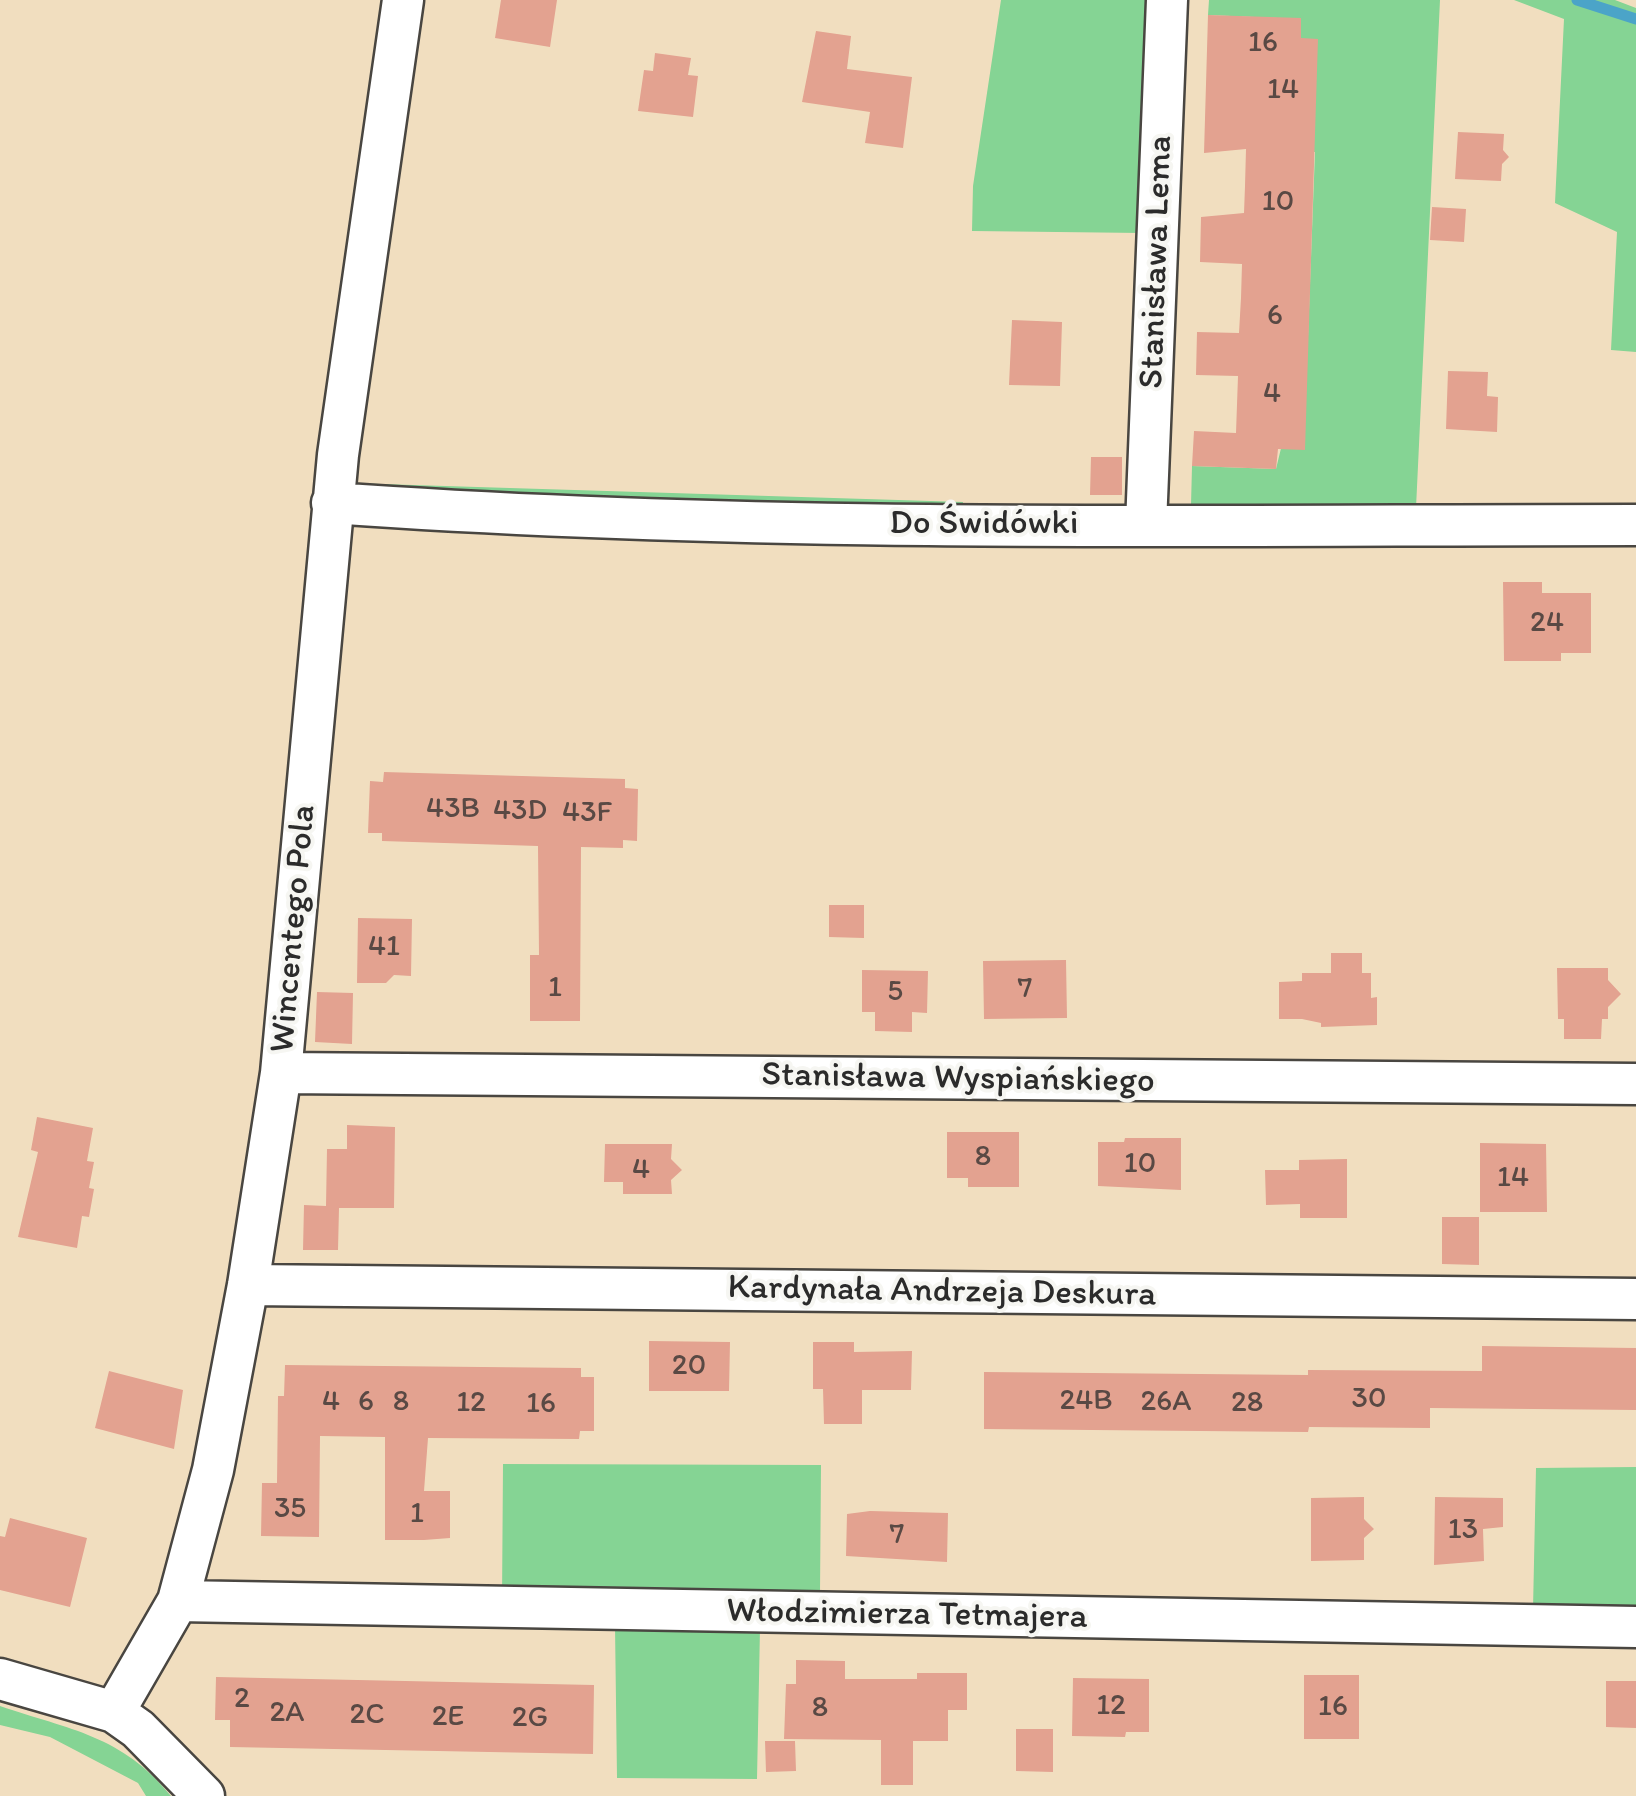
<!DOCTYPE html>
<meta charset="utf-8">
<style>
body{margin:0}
canvas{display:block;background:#f1debf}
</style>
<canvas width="1636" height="1796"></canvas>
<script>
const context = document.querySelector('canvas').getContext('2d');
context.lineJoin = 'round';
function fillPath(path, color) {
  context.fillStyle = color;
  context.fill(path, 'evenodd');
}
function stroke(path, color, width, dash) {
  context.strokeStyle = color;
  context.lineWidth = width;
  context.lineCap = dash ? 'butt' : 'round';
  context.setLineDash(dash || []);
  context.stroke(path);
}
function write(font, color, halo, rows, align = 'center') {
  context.font = font + ' Itim,sans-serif';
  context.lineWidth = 8;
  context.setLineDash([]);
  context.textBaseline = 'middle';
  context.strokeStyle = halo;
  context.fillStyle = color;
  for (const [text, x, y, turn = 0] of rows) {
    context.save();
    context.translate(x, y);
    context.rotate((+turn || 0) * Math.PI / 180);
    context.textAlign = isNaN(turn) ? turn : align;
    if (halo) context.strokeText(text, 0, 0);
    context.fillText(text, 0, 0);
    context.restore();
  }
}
const green = new Path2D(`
 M1001,0H1150L1142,233L972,231L973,186Z
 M1209,0H1440L1416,508L1191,505L1192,466L1276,469L1308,337L1315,152L1287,151L1301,19L1208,15Z
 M1514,0H1615L1636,8V352L1611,350L1617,232L1555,203L1564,19Z
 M348,483L963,502L961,514L426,499Z
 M503,1464L821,1465L820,1593L502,1601Z
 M1636,1467V1612L1533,1609L1536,1468Z
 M615,1626L760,1628L757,1779L617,1778Z
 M0,1706C70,1730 122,1735 171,1796H146L138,1783L50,1737L0,1725Z`);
const stream = new Path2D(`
 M1577,0L1636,19`);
const building = new Path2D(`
 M501,0H557L550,47L495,38Z
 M1208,15L1301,18V38L1318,39L1305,450L1278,449L1276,469L1192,466L1194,431L1236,433L1238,376L1196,375L1197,332L1239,333L1241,298L1242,264L1200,262L1201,217L1244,213L1245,186L1246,149L1204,153Z
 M816,31L851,36L847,69L912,77L903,148L865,143L870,112L802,102Z
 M655,53L691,58L688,75L698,76L693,117L638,111L644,70L653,71Z
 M1458,132L1504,134L1503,150L1509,157L1502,164L1501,181L1455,179Z
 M1432,207L1466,209L1464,242L1430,240Z
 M1012,320L1062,322L1060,386L1009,385Z
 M1448,371L1488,372L1487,396L1498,397L1497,432L1446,429Z
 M1091,457H1122V495H1090Z
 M1503,582H1542V593H1591V653H1561V661H1504Z
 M384,772L625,779V788L638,789L637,841L623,840V848L581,847L580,1021H530V955H539L538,846L382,841V833H368L370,781L383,782Z
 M829,905H864V938L829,937Z
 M358,918L412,919L411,976L394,975L386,983H357Z
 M1331,953H1362V973H1371V998L1377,997V1025L1321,1027V1023L1302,1019H1279V982L1302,981V973H1331Z
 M1066,960L1067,1018L984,1019L983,961Z
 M1557,968H1608V980L1621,994L1608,1007V1019H1602L1601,1039H1564V1019H1558Z
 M862,970L928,971L927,1013L912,1012V1032L875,1031V1012H862Z
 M317,992L353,993L352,1044L315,1042Z
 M37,1117L93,1128L87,1161L94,1162L89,1188L94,1189L89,1217L82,1216L77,1248L18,1237L38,1152L31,1150Z
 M347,1125L395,1127L394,1208H339L338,1250H303L304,1205L326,1206L327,1149H347Z
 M947,1132H1019V1187H968V1178H947Z
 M1125,1138H1181V1190L1098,1186V1142H1124Z
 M1480,1143L1546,1144L1547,1212H1480Z
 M605,1144H672L671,1159L682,1170L671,1180L672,1194H623V1182H604Z
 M1347,1159V1218H1300V1204L1266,1205L1265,1170H1299V1160Z
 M1442,1217H1479V1265L1442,1264Z
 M649,1341L730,1342L729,1391H649Z
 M813,1342H854V1352L912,1351L911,1390H862V1424H824L823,1389H813Z
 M1482,1346L1636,1348V1410L1430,1408V1428L1309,1427L1308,1432L984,1429V1372L1308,1375V1370L1482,1371Z
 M285,1365L581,1368V1377H594V1431H580L579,1439L428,1438L424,1491H450V1538L424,1540H385V1437L320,1436L319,1537L261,1536L262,1483H277L278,1396H284Z
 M109,1371L183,1390L174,1449L95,1428Z
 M1364,1497V1519L1374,1529L1364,1538V1560L1311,1561V1498Z
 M1435,1497L1503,1498V1527L1483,1529L1484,1561L1434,1565Z
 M870,1511L948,1513L947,1562L846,1556L847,1514Z
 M10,1518L87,1538L70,1607L0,1590V1536L5,1537Z
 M796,1660L845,1661V1679H917V1673H967V1710H948V1741H913V1785H881V1740L784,1739L786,1684H796Z
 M1304,1675H1359V1739H1304Z
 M216,1677L594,1685L593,1754L230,1747V1720H215Z
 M1073,1678L1149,1679V1732H1126L1125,1737L1072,1736Z
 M1606,1681H1636V1728L1606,1727Z
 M1016,1729H1053V1772L1016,1771Z
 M765,1741H795L796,1771L766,1772Z`);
const minor = new Path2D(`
 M332,503C766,534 1202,525 1636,525
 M1146,525L1167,0
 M281,1073L1636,1084
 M248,1285L1636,1299
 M178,1601L1636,1627
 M0,1679L114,1712L138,1729L204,1796
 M114,1712L178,1601L213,1470L248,1285L281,1073L338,455L403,0`);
const numberNames = [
 ["16",1263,43],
 ["14",1283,90],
 ["10",1278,202],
 ["6",1275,316],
 ["4",1272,394],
 ["24",1547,623],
 ["43B",453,809],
 ["43D",520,811],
 ["43F",587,813],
 ["41",384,947],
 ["1",555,988],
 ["7",1025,989],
 ["5",895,992],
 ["8",983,1157],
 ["10",1140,1164],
 ["4",641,1170],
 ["14",1513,1178],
 ["20",689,1366],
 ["30",1369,1399],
 ["24B",1086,1401],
 ["4",331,1402],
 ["6",366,1402],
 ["8",401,1402],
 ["26A",1166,1402],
 ["12",471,1403],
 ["28",1247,1403],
 ["16",541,1404],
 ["35",290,1509],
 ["1",417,1514],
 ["13",1463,1530],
 ["7",897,1535],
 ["2",242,1699],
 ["12",1111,1706],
 ["16",1333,1707],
 ["8",820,1708],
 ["2A",287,1713],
 ["2C",367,1715],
 ["2E",448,1717],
 ["2G",530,1718]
];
const streetNames = [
 ["Stanisława Lema",1157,262,-88],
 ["Do Świdówki",984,524],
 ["Wincentego Pola",294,929,-85],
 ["Stanisława Wyspiańskiego",958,1079,1],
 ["Kardynała Andrzeja Deskura",942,1292,1],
 ["Włodzimierza Tetmajera",907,1615,1]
];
fillPath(green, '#85d494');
stroke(stream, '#4ba4c8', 11);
fillPath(building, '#e3a290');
stroke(minor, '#494641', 45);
stroke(minor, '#fff', 40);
write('30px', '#594944', null, numberNames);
write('35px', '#2b2b2b', '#f6f6f2', streetNames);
</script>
